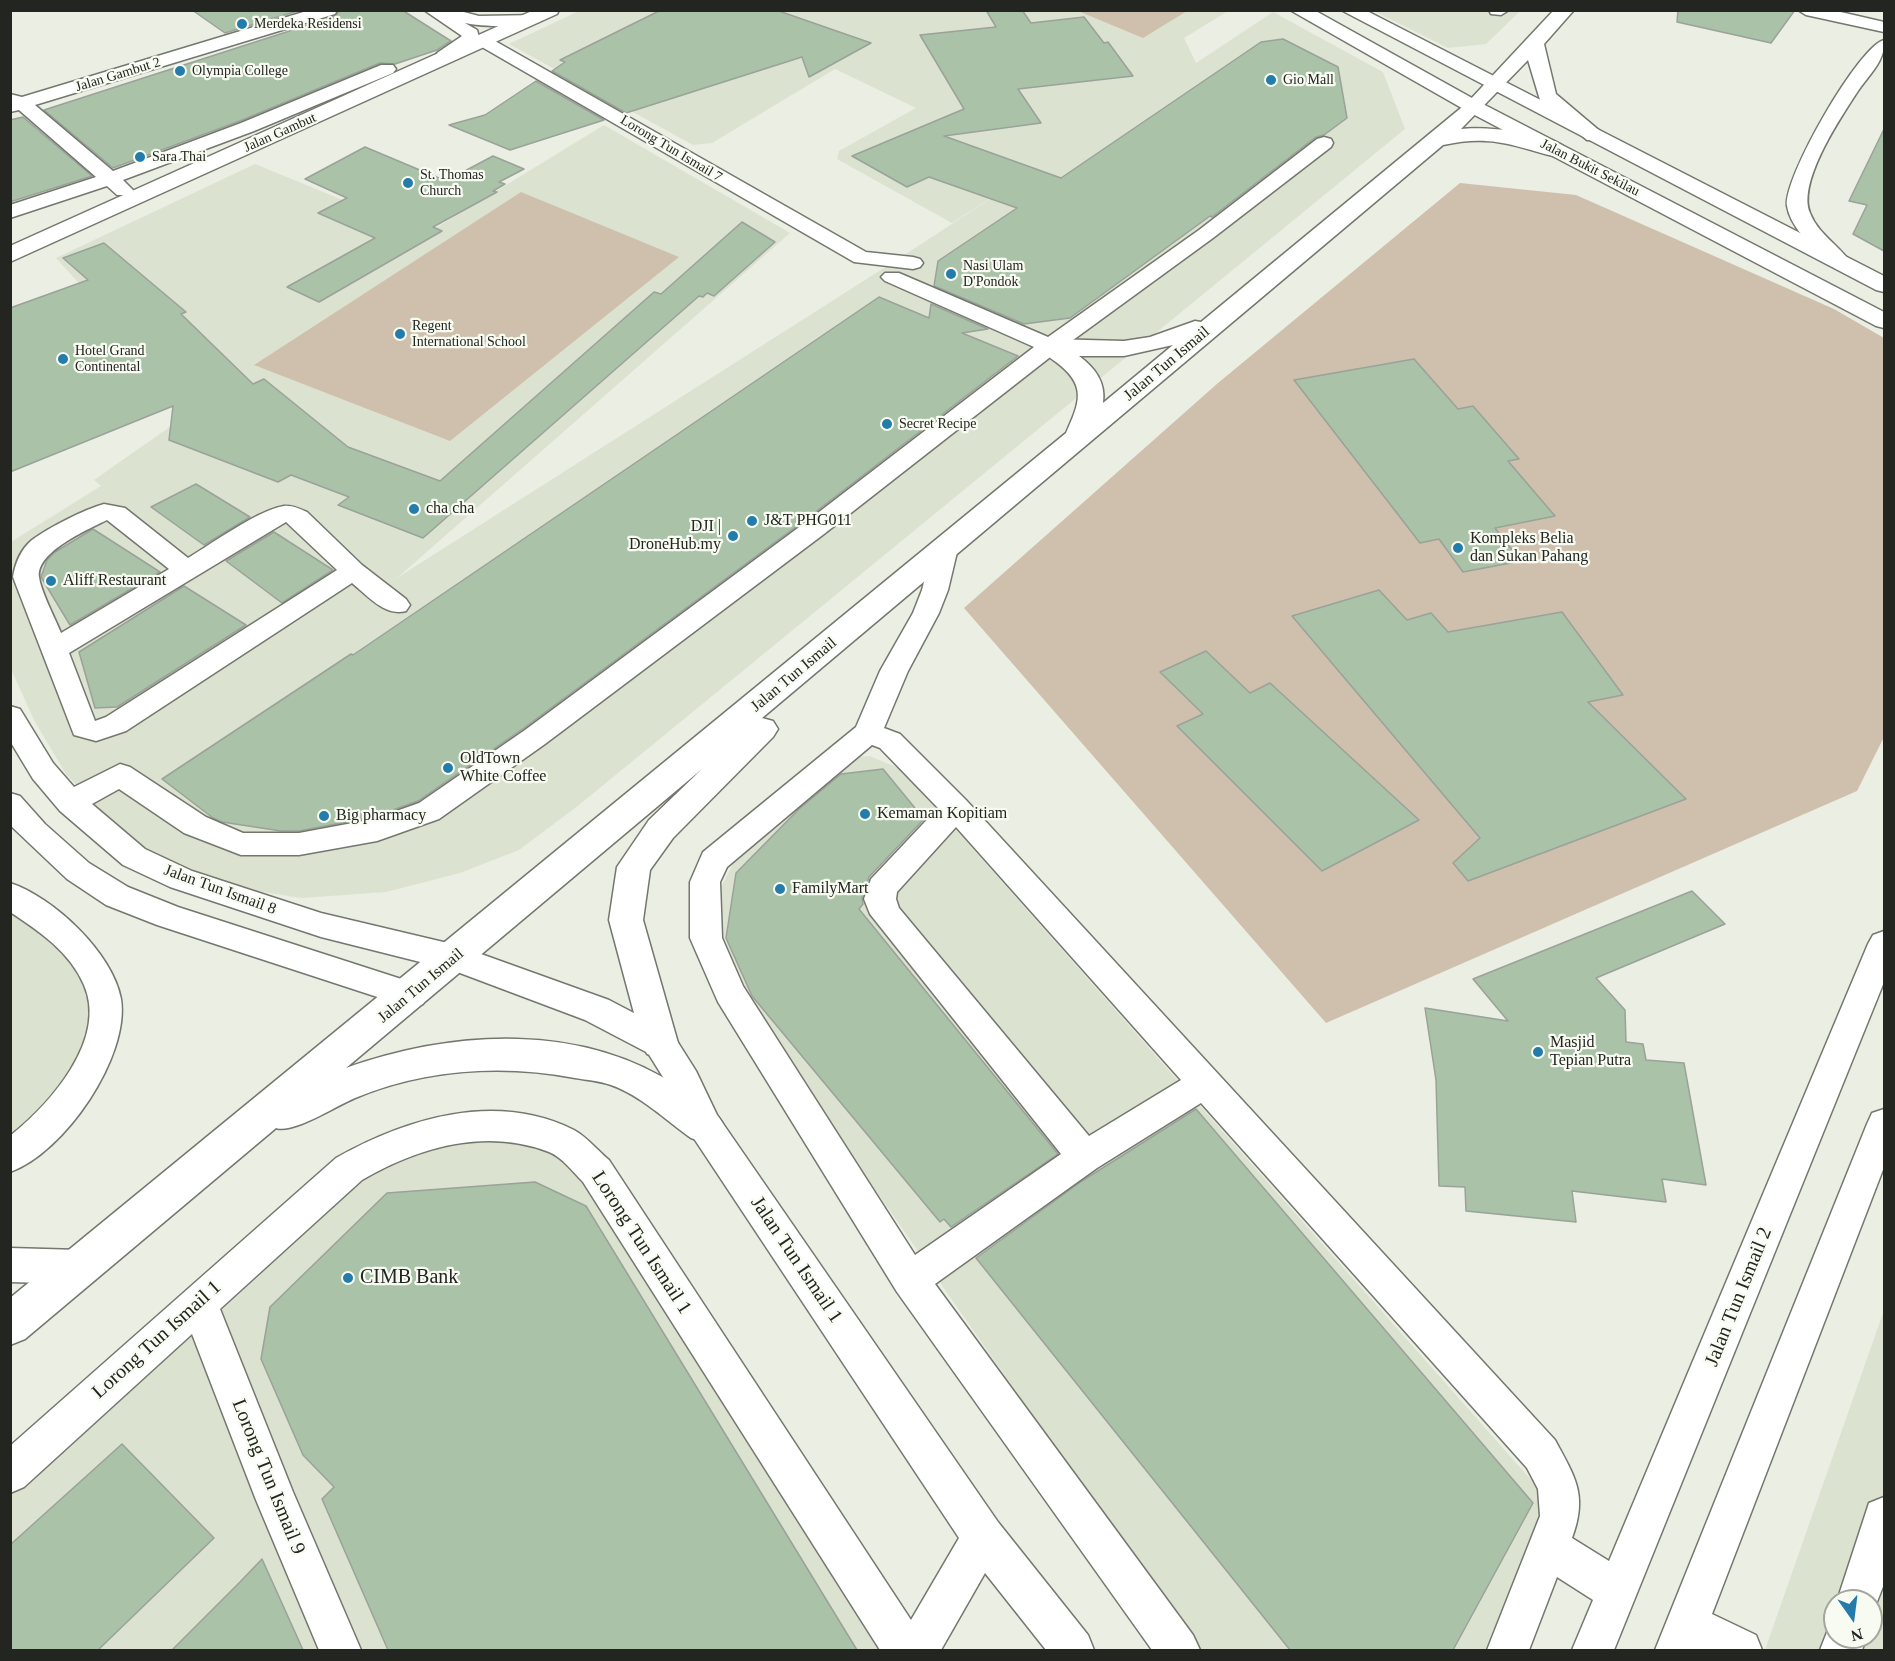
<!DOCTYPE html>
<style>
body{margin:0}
#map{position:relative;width:1895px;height:1661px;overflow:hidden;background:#eaeee3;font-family:"Times New Roman",serif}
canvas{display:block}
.frame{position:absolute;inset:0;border:12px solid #232521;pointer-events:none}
.north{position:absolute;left:1823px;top:1589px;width:60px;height:60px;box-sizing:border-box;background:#f8fbf1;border:2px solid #a3a59e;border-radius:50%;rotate:166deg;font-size:16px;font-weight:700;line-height:24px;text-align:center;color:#232521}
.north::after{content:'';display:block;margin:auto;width:21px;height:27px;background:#247cab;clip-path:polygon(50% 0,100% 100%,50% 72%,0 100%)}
</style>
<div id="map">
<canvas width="1895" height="1661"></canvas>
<div class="frame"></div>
<div class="north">N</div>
</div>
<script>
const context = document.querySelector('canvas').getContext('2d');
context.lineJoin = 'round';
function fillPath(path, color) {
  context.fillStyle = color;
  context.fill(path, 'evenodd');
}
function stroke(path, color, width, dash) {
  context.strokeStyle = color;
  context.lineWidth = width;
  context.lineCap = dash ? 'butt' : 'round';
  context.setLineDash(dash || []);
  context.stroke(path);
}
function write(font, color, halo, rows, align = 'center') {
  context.font = font + ' "Times New Roman",serif';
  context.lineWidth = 4.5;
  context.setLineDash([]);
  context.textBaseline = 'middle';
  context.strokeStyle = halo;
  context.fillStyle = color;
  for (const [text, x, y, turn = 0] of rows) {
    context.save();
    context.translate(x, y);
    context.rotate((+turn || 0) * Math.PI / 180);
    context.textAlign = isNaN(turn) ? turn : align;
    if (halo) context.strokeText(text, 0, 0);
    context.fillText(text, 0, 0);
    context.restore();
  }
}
const built = new Path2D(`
 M579,11H1228L1184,38L1196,63L1273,12L1383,72L1405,129L579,805L519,850L460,873L386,892L302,898L236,888L171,866L117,827L66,774L35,722L11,669V542L101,486L94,480L194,410L56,258L255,164L389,219L399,213L436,228L604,125L790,233L397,578L909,252L1033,171L952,223L837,159L839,151L916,108L835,69L712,143L693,145L509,44Z
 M1374,11H1520L1486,44L1448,48Z
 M870,756L903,770L1548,1499L1485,1650H1196L734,987L719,941V891L734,862L829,769L849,758Z
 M10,900L55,933L95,987L83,1063L10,1151Z
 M472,1119L594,1164L908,1650H11L10,1453L348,1161Z
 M1884,1310V1650H1765ZM1835,1601H1871V1637H1835Z`);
const green = new Path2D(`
 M1078,11H1187L1143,38Z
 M1460,183L1576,195L1834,309L1884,338V737L1857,791L1326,1023L964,608L1218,383Z
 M521,192L679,257L450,441L254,365Z`);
const building = new Path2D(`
 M192,10H301L225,33Z
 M339,10H402L451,41L437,50L395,64L380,63L240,121L113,168L44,110L336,16Z
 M661,10H776L871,43L809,77L802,57L626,113L552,71L565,62L560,60Z
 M986,10H1022L1031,23L1084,17L1104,43L1108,42L1133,76L1018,89L1041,123L944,136L1061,178L1261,42L1283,39L1338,67L1347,118L1324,135L1316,137L1212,217L1210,216L1070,318L1024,324L934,286L938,261L1017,208L929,177L907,187L852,156L964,109L920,35L996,27Z
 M1678,10H1795L1771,43L1677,22Z
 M536,81L604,120L510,150L449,125L485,115Z
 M23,117L92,176L10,202V120Z
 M1884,129V251L1853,234L1867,205L1849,201Z
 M365,147L446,181L493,156L524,169L499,182L505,184L493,191L497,192L433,227L442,231L319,302L287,287L375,238L318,213L347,198L305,179Z
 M742,222L775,242L714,296L707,293L703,297L699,296L423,538L338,505L349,497L291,475L278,482L169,440L173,406L10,472V308L88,280L63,258L104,243L186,312L181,314L253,384L264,379L348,447L440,481L654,292L661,294Z
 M879,297L929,318L931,304L988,329L962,333L1018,356L805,520L524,728L418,801L373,817L299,831H281L222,822L213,818L162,779L351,654L353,655Z
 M1414,359L1458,409L1473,406L1519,459L1508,461L1555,516L1495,528L1521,561L1463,572L1439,539L1420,543L1294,380Z
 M196,484L250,517L204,545L151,507Z
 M93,529L160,572L70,625L41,577L47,560L55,552Z
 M274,532L333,570L282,603L226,561Z
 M184,586L246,625L117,707L95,708L79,652Z
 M1379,590L1407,620L1431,613L1448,632L1562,612L1623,695L1588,702L1686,799L1468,881L1453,863L1480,838L1292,616Z
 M1206,651L1250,693L1270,683L1419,820L1322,871L1177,726L1203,714L1160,672Z
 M883,769L924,819L869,877L862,898L863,904L859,909L1058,1154L951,1227L944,1219L940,1222L752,996L726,938L736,873L799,809L841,774Z
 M1692,891L1725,924L1596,978L1625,1010L1626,1042L1643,1044L1646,1060L1684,1063L1706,1185L1662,1179L1666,1202L1572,1191L1576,1222L1466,1211L1465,1187L1439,1186L1436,1080L1425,1008L1508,1021L1473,979Z
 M1196,1109L1533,1503L1453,1650H1290L976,1258L1082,1181Z
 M535,1182L586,1206L857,1650H388L322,1499L334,1487L303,1455L261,1359L270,1307L387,1193Z
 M122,1444L214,1538L98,1650H10V1545Z
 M262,1559L303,1650H172L240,1582Z`);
const minor = new Path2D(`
 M310,10H337L335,14L35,105L113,171L241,123L381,65H393L396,69L393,73L254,131L123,180L134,191L131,195H117L107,186L10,218V205L96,177L19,110L10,112V94L22,97Z
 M424,10H456L479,16L538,15L540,19C532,30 478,26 465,23L477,30L479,37H488L866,252L913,257L920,259L923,263L920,267L913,269L854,262L475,43L452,57H440L437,53L462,36Z
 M1489,10H1509L1501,15L1491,14Z
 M1798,10H1832L1884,22V32L1806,15Z
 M1884,40C1886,60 1869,75 1858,91C1841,117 1797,182 1810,213C1818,234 1839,245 1851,263L1848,267H1834C1817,251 1791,230 1787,206C1783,178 1859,46 1884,40Z
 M1324,137L1331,139L1333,143L1331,147L1213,238L1058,351L824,534L545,744L439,819L377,841L299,855H241L184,833L119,789L92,804L145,849L192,871L321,913L456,945L609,1000L672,1033L696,1071L717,1115L998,1522L1088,1635L1094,1650H1046L985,1573L941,1650H880L583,1182C573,1172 562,1157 549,1152C485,1127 417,1148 362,1180L220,1309L293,1492L361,1650H319L256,1500L192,1334L24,1487L10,1493V1446L336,1158C407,1118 496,1091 574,1130C587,1137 597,1150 609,1160L911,1620L959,1538L693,1137L671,1090L648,1053L585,1020L452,970L321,937L170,887L123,865L60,811L33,779L10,741V706L20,709L53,763L74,787L120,764L130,767L206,817L243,833H299L374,819L419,803L525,730L806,522L1034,347L885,281L881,277L885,273H899L1048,337L1199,230L1317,139Z
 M104,504L125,508L188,558C213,543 258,510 284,506C292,505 300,509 307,512L362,565L406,599L410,605L406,611C385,617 368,596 352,583L126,731L96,741L74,735L13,577C15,564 21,549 32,540C50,527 83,510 104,504ZM107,520L169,569L61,633C55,618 41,592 39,577C36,552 87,530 107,520ZM286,522L337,570L106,717L95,721L69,653Z
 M945,540L954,542L958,548L948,590L939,613L908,671L884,728L900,734L966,800L1555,1440C1575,1477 1588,1495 1572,1538L1609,1561L1868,944L1873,935L1884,931V982L1614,1650H1572L1593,1600L1557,1577L1529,1650H1487L1540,1516L1538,1489L1527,1468L1201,1103L1097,1168L935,1284L1193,1635L1200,1650H1152L897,1292L718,1002L690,938V882L703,852L856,727L880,671L913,613L922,590L932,548L936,542ZM872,745L880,748L938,808L871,879L864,899L870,914L1061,1154L915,1255L743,986L722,938L720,882L727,867ZM956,827L1181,1080L1089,1136L899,908L896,899L897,892Z
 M10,793L20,796L45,824L89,863L128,887L178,907L423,986L427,995L423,1004L411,1008L157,925L106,905L67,879L10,825Z
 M10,883C53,897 113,953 121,999C130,1057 64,1153 10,1172V1136C49,1105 108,1040 84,985C70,952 39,931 10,912Z
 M1884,1109V1167L1712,1614L1756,1635L1762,1650H1655L1867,1124L1872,1113Z
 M10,1248L80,1250L93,1255L98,1267L93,1279L80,1284L10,1282Z
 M1884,1497V1584L1871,1617V1601H1837L1869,1503Z
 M1835,1620V1637H1867L1862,1650H1820L1831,1622Z`);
const tertiary = new Path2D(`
 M534,10H559L557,14L10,262V246Z
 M1290,10H1314L1481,103L1884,312V328L1876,326L1467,111Z
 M1341,10H1365L1884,276V292L1876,290Z`);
const secondary = new Path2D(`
 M1554,10H1574L1544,44L1556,94L1601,132L1604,136L1601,140H1587L1540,100L1528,60L1461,129C1483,126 1555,132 1568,151L1564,155L1557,157C1513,146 1491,134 1443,145L762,718L773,721L778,729L773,737L673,838L650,870L643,920L678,1043L673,1054L660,1058L647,1054L642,1043L609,920L617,867L649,820L702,769L346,1068C454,1030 582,1022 680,1088C696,1099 716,1108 724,1126L719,1138L705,1143L691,1138C667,1121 640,1095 611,1085C600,1081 587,1080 575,1078C502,1064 425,1069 355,1098C336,1106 293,1134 276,1128L25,1339L10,1345V1298L1066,433C1080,402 1087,385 1056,362C1049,357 1043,353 1038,346L1041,341L1050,339L1124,341L1150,337L1195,321L1201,322L1467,103ZM1173,345L1103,403C1106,382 1095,368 1079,356H1124Z`);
const markers = [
 [242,24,6,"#247cab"],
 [180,71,6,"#247cab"],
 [1271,80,6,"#247cab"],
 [140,157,6,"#247cab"],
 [408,183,6,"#247cab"],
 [951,274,6,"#247cab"],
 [400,334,6,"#247cab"],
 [63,359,6,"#247cab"],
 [887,424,6,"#247cab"],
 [414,509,6,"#247cab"],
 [752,521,6,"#247cab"],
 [733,536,6,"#247cab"],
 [1458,548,6,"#247cab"],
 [51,581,6,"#247cab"],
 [448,768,6,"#247cab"],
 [865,814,6,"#247cab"],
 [324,816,6,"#247cab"],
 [780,889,6,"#247cab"],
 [1538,1052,6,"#247cab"],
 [348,1278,6,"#247cab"]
];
const farPoinames = [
 ["Merdeka Residensi",254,24],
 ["Olympia College",192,71],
 ["Gio Mall",1283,80],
 ["Sara Thai",152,157],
 ["St. Thomas",420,175],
 ["Church",420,191],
 ["Nasi Ulam",963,266],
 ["D'Pondok",963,282],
 ["Regent",412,326],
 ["International School",412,342],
 ["Hotel Grand",75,351],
 ["Continental",75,367],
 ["Secret Recipe",899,424]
];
const farStreetnames = [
 ["Jalan Gambut 2",118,75,-17],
 ["Jalan Gambut",280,133,-24],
 ["Lorong Tun Ismail 7",671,149,31],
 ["Jalan Bukit Sekilau",1590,168,27]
];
const streetNames = [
 ["Jalan Tun Ismail",1167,364,-40],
 ["Jalan Tun Ismail",794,675,-40],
 ["Jalan Tun Ismail 8",220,890,20],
 ["Jalan Tun Ismail",421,986,-40]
];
const poiNames = [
 ["cha cha",426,509],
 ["J&T PHG011",764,521],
 ["DJI |",721,527,"right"],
 ["DroneHub.my",721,545,"right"],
 ["Kompleks Belia",1470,539],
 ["dan Sukan Pahang",1470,557],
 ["Aliff Restaurant",63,581],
 ["OldTown",460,759],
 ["White Coffee",460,777],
 ["Kemaman Kopitiam",877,814],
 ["Big pharmacy",336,816],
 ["FamilyMart",792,889],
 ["Masjid",1550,1043],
 ["Tepian Putra",1550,1061]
];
const nearStreetnames = [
 ["Lorong Tun Ismail 1",641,1243,57],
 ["Jalan Tun Ismail 1",796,1260,56],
 ["Jalan Tun Ismail 2",1739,1297,-68],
 ["Lorong Tun Ismail 1",157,1340,-42],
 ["Lorong Tun Ismail 9",268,1477,68]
];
const nearPoinames = [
 ["CIMB Bank",360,1278]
];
fillPath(built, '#dce2d0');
fillPath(green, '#cfc0ad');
fillPath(building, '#a9c2a8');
stroke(building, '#9aa29a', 1.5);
stroke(minor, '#73776d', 3);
stroke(tertiary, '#73776d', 3);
stroke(secondary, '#73776d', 3);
fillPath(minor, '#fff');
fillPath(tertiary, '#fff');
fillPath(secondary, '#fff');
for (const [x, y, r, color] of markers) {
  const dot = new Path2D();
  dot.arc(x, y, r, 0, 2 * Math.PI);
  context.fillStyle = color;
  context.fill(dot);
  stroke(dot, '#f8fbf1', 2);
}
write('14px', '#232521', '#f8fbf1', farPoinames, 'left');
write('14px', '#232521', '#f8fbf1', farStreetnames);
write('16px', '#232521', '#f8fbf1', streetNames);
write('16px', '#232521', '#f8fbf1', poiNames, 'left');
write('20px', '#232521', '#f8fbf1', nearStreetnames);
write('20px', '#232521', '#f8fbf1', nearPoinames, 'left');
</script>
